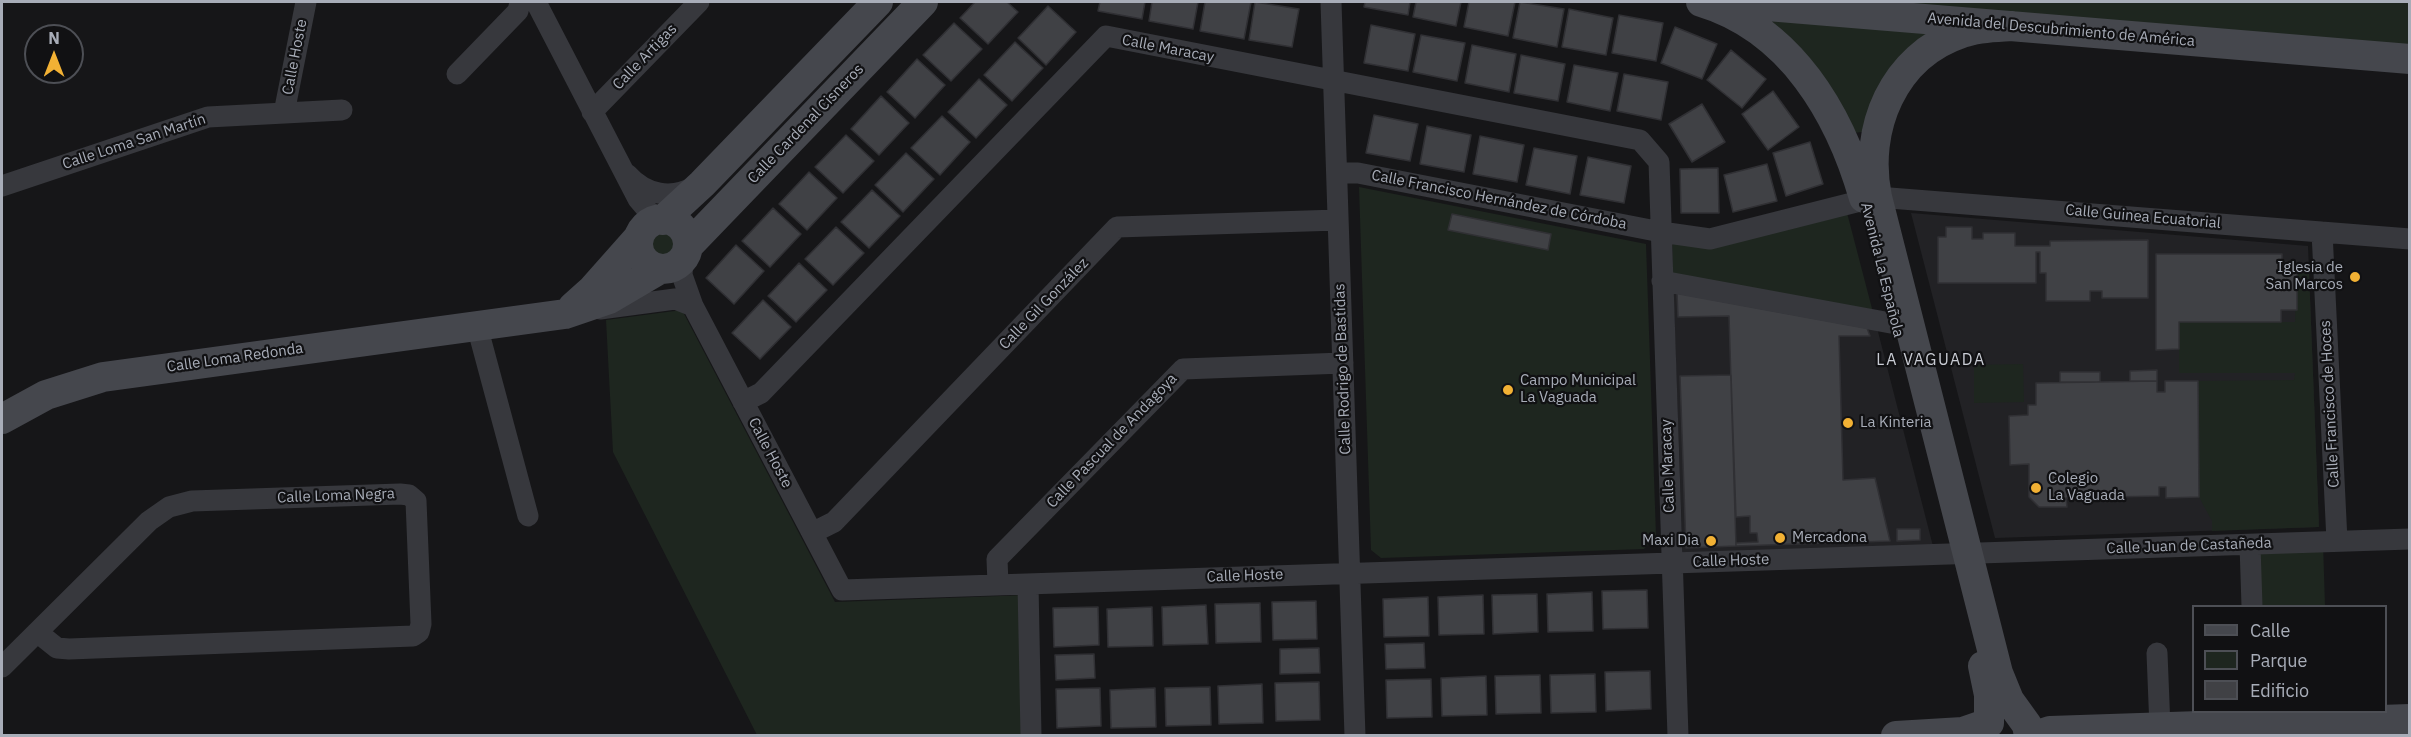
<!DOCTYPE html>
<meta charset="utf-8">
<style>
body{margin:0}
#map{position:relative;width:2411px;height:737px;overflow:hidden;background:#161618;font-family:"IBM Plex Sans",sans-serif}
canvas{display:block}
.frame{position:absolute;inset:0;border:3px solid #a8adb8;pointer-events:none}
.legend{position:absolute;left:2192px;top:605px;width:195px;height:108px;box-sizing:border-box;background:#111113;border:2px solid #4d4f55;margin:0;padding:8px 10px;list-style:none;font-size:18px;color:#a8adb8}
.legend li{display:flex;align-items:center;gap:12px;height:30px}
.legend b{width:30px;border:2px solid #4d4f55}
.north{position:absolute;left:24px;top:24px;width:60px;height:60px;box-sizing:border-box;background:#111113;border:2px solid #4d4f55;border-radius:50%;rotate:0deg;font-size:16px;font-weight:700;line-height:24px;text-align:center;color:#a8adb8}
.north::after{content:'';display:block;margin:auto;width:21px;height:27px;background:#f2b134;clip-path:polygon(50% 0,100% 100%,50% 72%,0 100%)}
</style>
<div id="map">
<canvas width="2411" height="737"></canvas>
<div class="frame"></div>
<ul class="legend">
<li><b style="height:8px;background:#45474d"></b>Calle</li>
<li><b style="height:16px;background:#1e261f"></b>Parque</li>
<li><b style="height:16px;background:#404145"></b>Edificio</li>
</ul>
<div class="north">N</div>
</div>
<script>
const context = document.querySelector('canvas').getContext('2d');
context.lineJoin = 'round';
function fillPath(path, color) {
  context.fillStyle = color;
  context.fill(path, 'evenodd');
}
function stroke(path, color, width, dash) {
  context.strokeStyle = color;
  context.lineWidth = width;
  context.lineCap = dash ? 'butt' : 'round';
  context.setLineDash(dash || []);
  context.stroke(path);
}
function write(font, color, halo, rows, align = 'center') {
  context.font = font + ' "IBM Plex Sans",sans-serif';
  context.lineWidth = 4.5;
  context.setLineDash([]);
  context.textBaseline = 'middle';
  context.strokeStyle = halo;
  context.fillStyle = color;
  for (const [text, x, y, turn = 0] of rows) {
    context.save();
    context.translate(x, y);
    context.rotate((+turn || 0) * Math.PI / 180);
    context.textAlign = isNaN(turn) ? turn : align;
    if (halo) context.strokeText(text, 0, 0);
    context.fillText(text, 0, 0);
    context.restore();
  }
}
const built = new Path2D(`
 M1911,213L2308,246L2319,527L1995,538Z
 M1673,283L1875,320L1935,554L1683,563Z`);
const green = new Path2D(`
 M1701,2H2409V59L1962,33L1862,132L1853,133L1826,105Z
 M1359,187L1646,244L1656,536L1644,549L1381,558L1371,550Z
 M1845,205L1875,320L1673,283L1672,232L1710,239Z
 M651,223L679,225L683,230L678,264H648L640,255L646,226Z
 M2297,271H2309L2319,527L2212,531V521L2199,497L2198,381L2294,380L2295,373H2179V322H2295Z
 M682,310L835,602L1028,595L1031,735H757L613,452L606,320Z
 M2023,364L2024,402L1974,403V365Z
 M2323,542L2325,606H2252L2250,545Z`);
const building = new Path2D(`
 M975,2H1007L1018,12L988,44L960,18Z
 M1100,2H1145L1142,19L1098,11Z
 M1152,2H1198L1193,29L1149,21Z
 M1205,2H1251L1244,39L1200,31Z
 M1255,2L1299,9L1292,47L1249,40Z
 M1365,2H1410L1408,15L1364,7Z
 M1416,2H1461L1456,26L1413,17Z
 M1469,2H1515L1508,36L1464,27Z
 M1520,2L1564,9L1557,47L1513,38Z
 M1048,6L1076,32L1046,65L1018,38Z
 M1569,9L1613,18L1606,55L1562,47Z
 M1619,15L1663,23L1656,61L1612,53Z
 M954,23L982,49L951,81L923,55Z
 M1371,25L1415,34L1408,71L1364,63Z
 M1675,27L1717,44L1702,79L1661,63Z
 M1421,35L1465,43L1457,81L1413,72Z
 M1015,42L1043,68L1012,101L984,75Z
 M1472,45L1516,54L1509,92L1465,83Z
 M1731,50L1766,79L1742,108L1707,80Z
 M1521,55L1565,64L1558,101L1514,93Z
 M917,59L945,85L915,118L887,92Z
 M1574,65L1618,73L1610,111L1567,102Z
 M1624,74L1668,82L1661,120L1617,111Z
 M979,79L1007,105L976,138L948,112Z
 M1773,91L1799,127L1768,150L1742,114Z
 M881,96L909,123L879,155L851,129Z
 M1702,104L1725,142L1692,162L1669,124Z
 M1374,115L1418,124L1410,161L1366,153Z
 M942,116L970,142L940,175L911,148Z
 M1427,126L1471,135L1464,172L1420,164Z
 M846,135L874,161L843,193L815,167Z
 M1480,136L1524,145L1517,182L1473,174Z
 M1810,142L1823,184L1786,196L1773,153Z
 M1534,148L1577,156L1570,194L1526,185Z
 M906,153L934,179L903,212L875,185Z
 M1588,157L1631,166L1624,203L1580,195Z
 M1767,164L1777,201L1733,212L1724,175Z
 M1718,168L1719,213H1681L1680,169Z
 M809,172L837,198L807,230L779,204Z
 M872,190L900,216L869,248L841,222Z
 M773,208L801,234L770,267L742,241Z
 M1452,214L1551,234L1548,250L1448,230Z
 M836,227L864,253L833,285L805,259Z
 M1946,227H1972V239H1983V233H2015V246H2050V241L2148,240V298H2102V291H2090V301H2046V273H2040V252H2036V283H1938V237H1946Z
 M736,245L764,271L734,304L706,278Z
 M2156,254H2282V271H2297V310H2281V322H2179V349L2156,350Z
 M799,263L827,290L796,322L768,296Z
 M1677,293L1867,328L1870,336H1839L1843,480L1875,478L1890,541L1736,546L1729,316L1678,317Z
 M763,300L791,327L760,359L732,333Z
 M2157,370V381H2130V371Z
 M2060,372H2100V382H2060Z
 M1731,375L1736,517L1750,516V533H1757L1758,542L1736,543V546L1686,548L1680,376Z
 M2157,381V392H2165V381H2198L2199,497L2166,498V487H2159V496L2066,498L2067,507H2039L2029,497V464L2010,465L2009,416L2028,415V405H2036V383Z
 M1897,529H1920V540L1897,541Z
 M1647,590L1648,628L1603,629L1602,591Z
 M1592,592L1593,631L1548,632L1547,594Z
 M1537,594L1538,632L1493,634L1492,595Z
 M1483,595L1484,634L1439,635L1438,597Z
 M1428,597L1429,636L1384,637L1383,599Z
 M1316,601L1317,639L1273,640L1272,602Z
 M1260,603L1261,642L1216,643L1215,604Z
 M1206,605L1208,644L1163,645L1162,607Z
 M1098,607L1099,645L1054,647L1053,608Z
 M1152,607L1153,646L1108,647L1107,609Z
 M1424,643L1425,668L1386,669L1385,644Z
 M1319,648L1320,673L1280,674V649Z
 M1094,654L1095,678L1056,680L1055,655Z
 M1650,671L1651,709L1606,711L1605,672Z
 M1595,674L1596,712L1551,713L1550,675Z
 M1540,675L1541,713L1496,714L1495,676Z
 M1486,676L1487,715L1442,716L1441,678Z
 M1431,679L1432,717L1387,718L1386,680Z
 M1319,682L1320,720L1276,721L1275,683Z
 M1262,684L1263,723L1219,724L1218,686Z
 M1210,687L1211,725L1166,726L1165,688Z
 M1100,688L1101,726L1057,728L1056,689Z
 M1155,688L1156,727L1111,728L1110,690Z`);
const street = new Path2D(`
 M1331,2L1355,736
 M538,6L638,199L649,212L663,220
 M457,74L518,11L520,2
 M592,112L699,2
 M284,113L306,2
 M1337,173H1358L1661,232L1710,239L1864,200
 M627,174C646,195 671,200 696,186
 M2,186L208,117L342,110
 M1877,197L2410,239
 M2322,232L2337,541
 M683,259L682,275L693,306L842,590L2410,539
 M1662,281L1896,324
 M600,309L675,299L693,306
 M477,326L528,516
 M743,402L761,393L1106,36L1640,140L1659,162L1678,736
 M812,533L834,522L1117,227L1338,220
 M2250,545L2252,606
 M998,584L997,559L1183,369L1343,363
 M1028,584L1031,736
 M2157,653L2160,728
 M2,667L149,521L169,507L192,501L400,494L409,495L416,501L421,624L419,632L413,636L69,649L57,648L37,632`);
const secondary = new Path2D(`
 M1701,2C1791,29 1840,114 1864,198
 M1719,2L2410,59
 M2012,26C1996,27 1978,27 1962,33C1893,56 1863,129 1877,197L1998,673L2009,700L2027,725L2029,736
 M638 244a25 25 0 1 1 50 0a25 25 0 1 1-50 0Z
 M663,220L702,184L878,2
 M688,246L923,2
 M573,307L592,290L639,237
 M2,419L46,395L103,377L565,314L609,299L660,269
 M1983,666L1989,695V723
 M1896,736L1963,732L1989,723
 M2035,736L2050,731L2410,719`);
const markers = [
 [2355,277,6,"#f2b134"],
 [1508,390,6,"#f2b134"],
 [1848,423,6,"#f2b134"],
 [2036,488,6,"#f2b134"],
 [1780,538,6,"#f2b134"],
 [1711,541,6,"#f2b134"]
];
const streetNames = [
 ["Avenida del Descubrimiento de América",2061,30,5],
 ["Calle Maracay",1168,49,11],
 ["Calle Hoste",295,57,-79],
 ["Calle Artigas",645,57,-46],
 ["Calle Cardenal Cisneros",806,124,-46],
 ["Calle Loma San Martín",134,142,-18],
 ["Calle Francisco Hernández de Córdoba",1499,200,11],
 ["Calle Guinea Ecuatorial",2143,217,5],
 ["Avenida La Española",1882,270,76],
 ["Calle Gil González",1044,304,-46],
 ["Calle Loma Redonda",235,358,-8],
 ["Calle Rodrigo de Bastidas",1343,369,-92],
 ["Calle Francisco de Hoces",2330,404,-93],
 ["Calle Pascual de Andagoya",1112,441,-46],
 ["Calle Hoste",770,453,62],
 ["Calle Maracay",1668,466,-92],
 ["Calle Loma Negra",336,496,-2],
 ["Calle Juan de Castañeda",2189,546,-2],
 ["Calle Hoste",1731,561,-2],
 ["Calle Hoste",1245,576,-2]
];
const poiNames = [
 ["Iglesia de",2343,268,"right"],
 ["San Marcos",2343,285,"right"],
 ["Campo Municipal",1520,381],
 ["La Vaguada",1520,398],
 ["La Kinteria",1860,423],
 ["Colegio",2048,479],
 ["La Vaguada",2048,496],
 ["Mercadona",1792,538],
 ["Maxi Dia",1699,541,"right"]
];
const neighbourhoodNames = [
 ["LA VAGUADA",1931,360]
];
fillPath(built, '#222225');
fillPath(green, '#1e261f');
fillPath(building, '#404145');
stroke(building, '#303034', 1.5);
stroke(street, '#37383d', 21);
stroke(secondary, '#45474d', 30);
for (const [x, y, r, color] of markers) {
  const dot = new Path2D();
  dot.arc(x, y, r, 0, 2 * Math.PI);
  context.fillStyle = color;
  context.fill(dot);
  stroke(dot, '#111113', 2);
}
write('15px', '#a8adb8', '#111113', streetNames);
write('15px', '#a8adb8', '#111113', poiNames, 'left');
context.letterSpacing = '1.5px';
write('16px', '#c9ccd4', '#111113', neighbourhoodNames);
context.letterSpacing = '0px';
</script>
